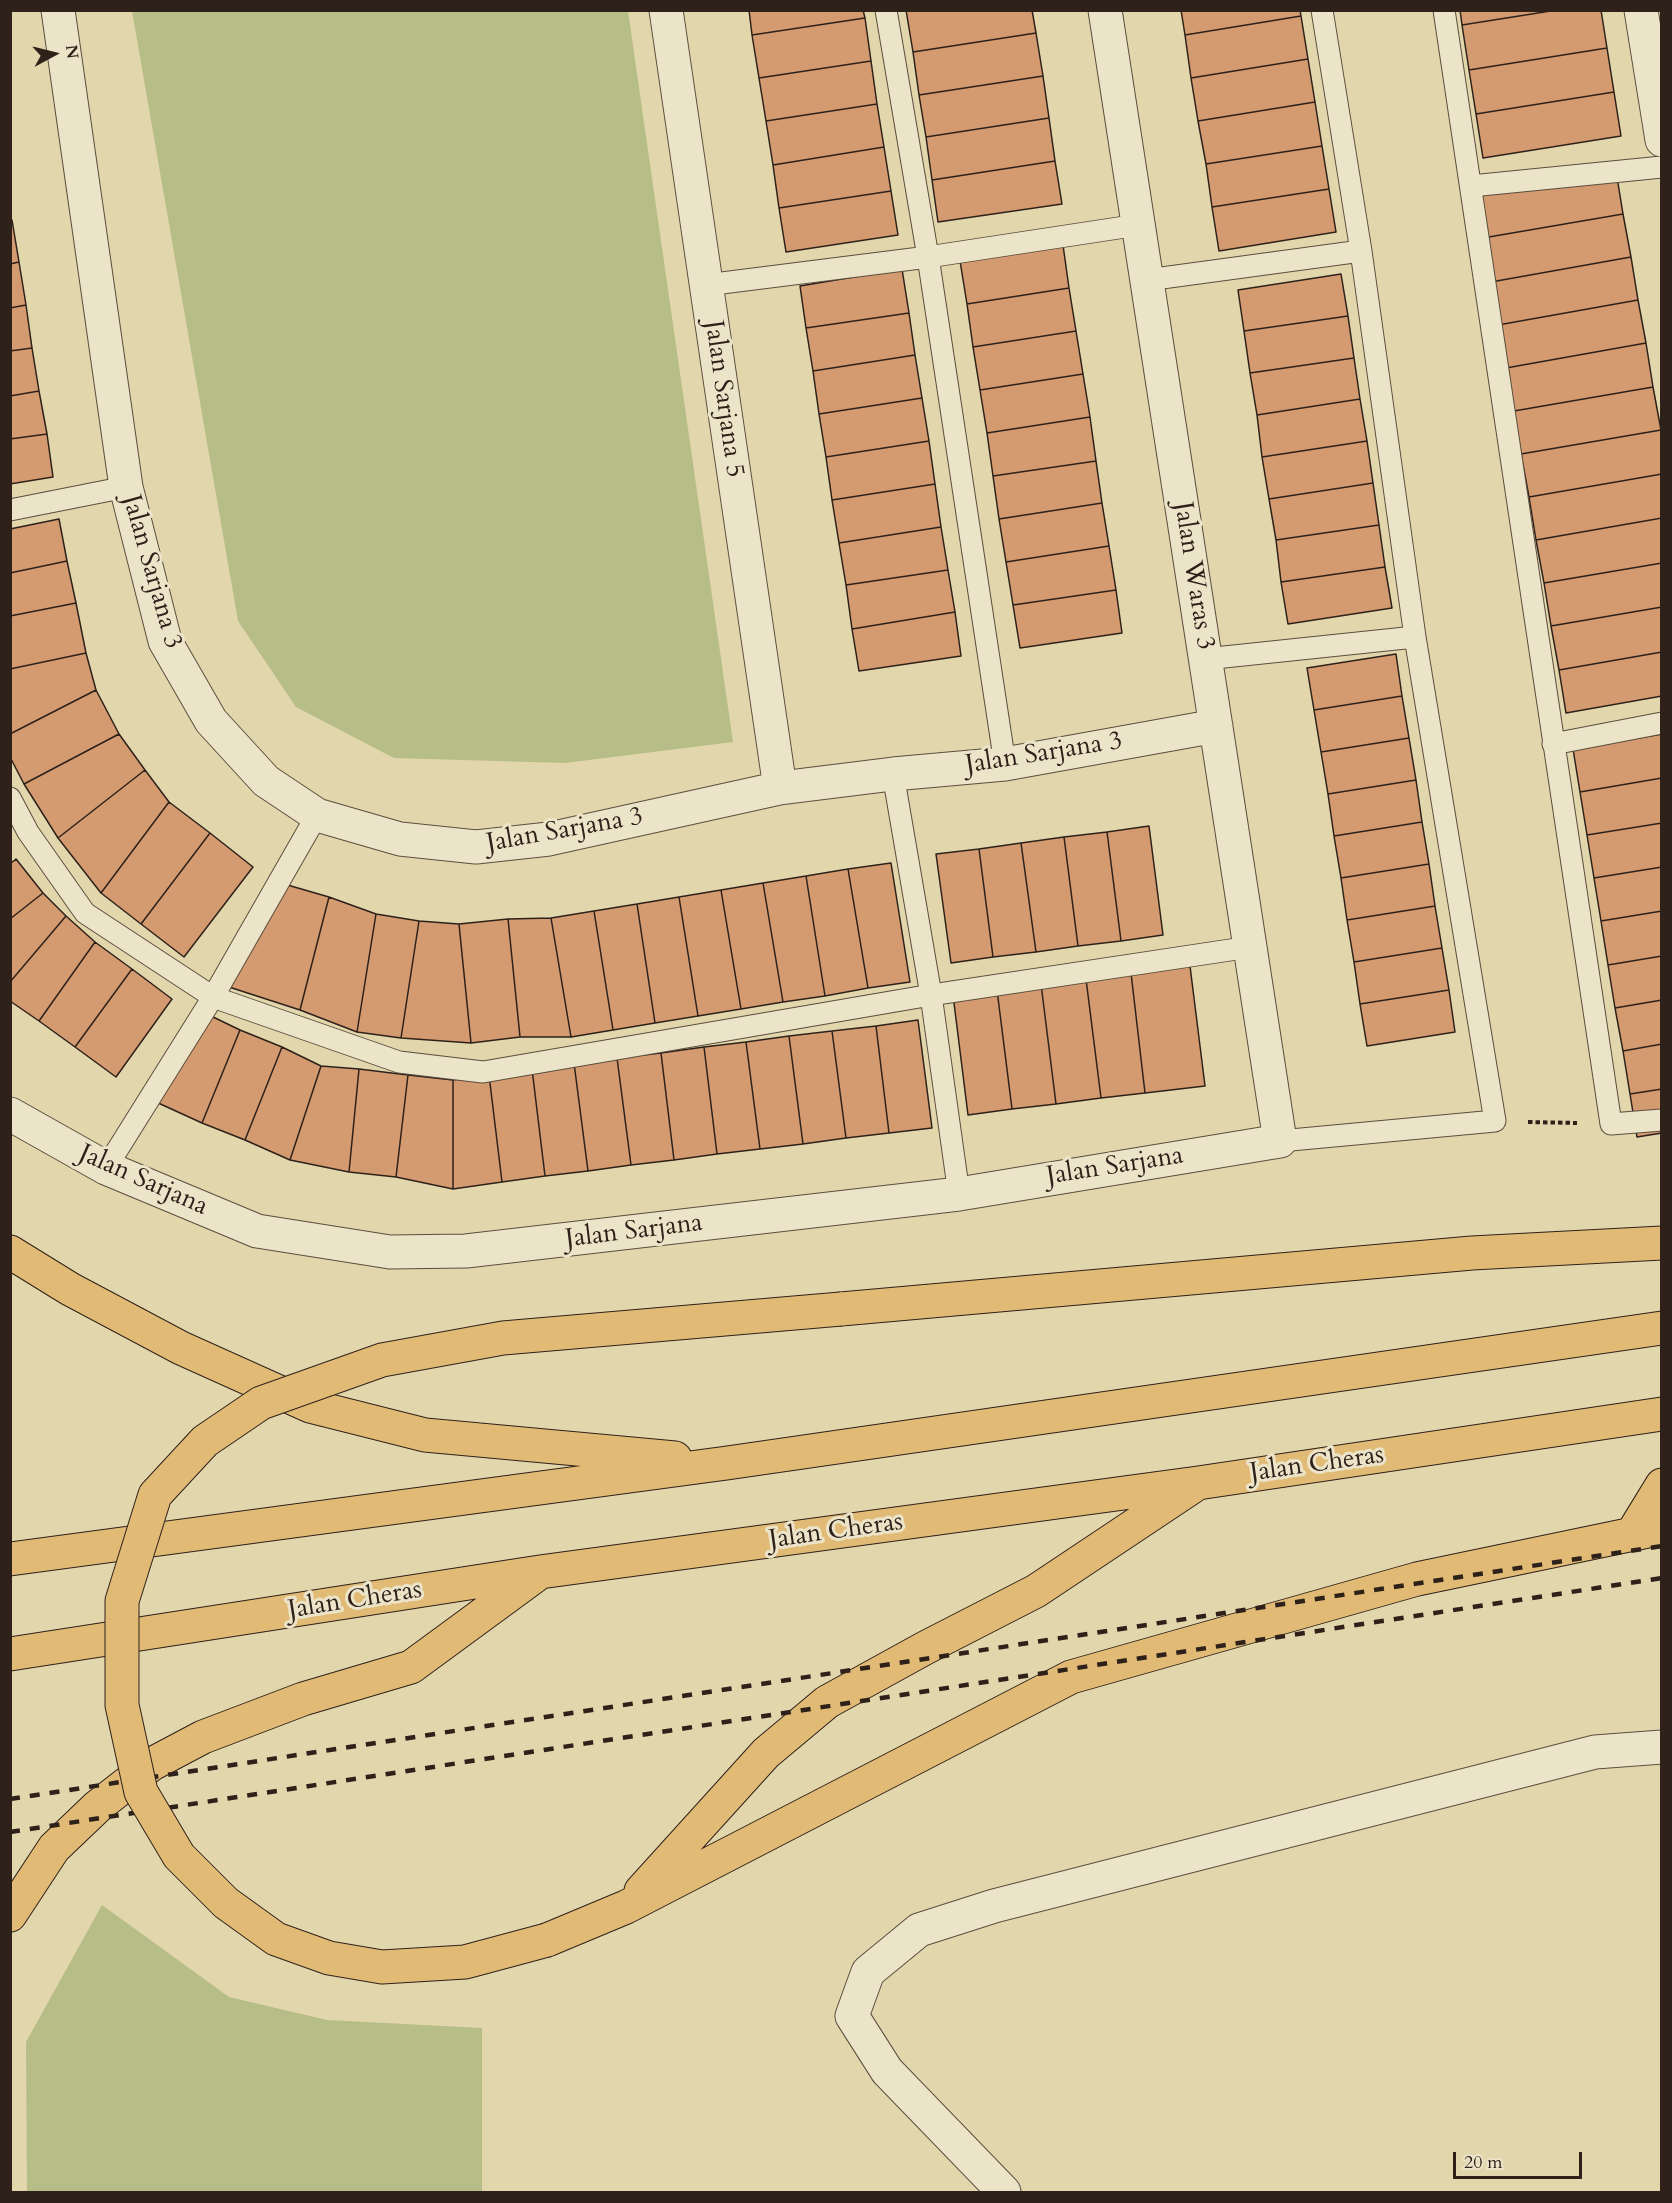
<!DOCTYPE html>
<style>
body{margin:0}
#map{position:relative;width:1672px;height:2203px;overflow:hidden;background:#e2d6ac;font-family:Cardo,serif}
canvas{display:block}
.frame{position:absolute;inset:0;border:12px solid #2e211a;pointer-events:none}
.north{position:absolute;left:24px;top:24px;width:60px;height:60px;-webkit-text-stroke:4px #ece4c9;paint-order:stroke;rotate:83deg;font-size:16px;font-weight:700;line-height:24px;text-align:center;color:#2e211a}
.north::after{content:'';display:block;margin:auto;width:21px;height:27px;background:#2e211a;clip-path:polygon(50% 0,100% 100%,50% 72%,0 100%)}
.scale{position:absolute;left:1453px;top:2152px;width:129px;height:27px;box-sizing:border-box;border:3px solid #2e211a;border-top:0;padding-left:8px;font-size:18px;line-height:21px;white-space:nowrap;color:#2e211a;-webkit-text-stroke:4px #ece4c9;paint-order:stroke}
</style>
<div id="map">
<canvas width="1672" height="2203"></canvas>
<div class="frame"></div>
<div class="north">N</div>
<div class="scale">20 m</div>
</div>
<script>
const context = document.querySelector('canvas').getContext('2d');
context.lineJoin = 'round';
function fillPath(path, color) {
  context.fillStyle = color;
  context.fill(path, 'evenodd');
}
function stroke(path, color, width, dash) {
  context.strokeStyle = color;
  context.lineWidth = width;
  context.lineCap = dash ? 'butt' : 'round';
  context.setLineDash(dash || []);
  context.stroke(path);
}
function write(font, color, halo, rows, align = 'center') {
  context.font = font + ' Cardo,serif';
  context.lineWidth = 6;
  context.setLineDash([]);
  context.textBaseline = 'middle';
  context.strokeStyle = halo;
  context.fillStyle = color;
  for (const [text, x, y, turn = 0] of rows) {
    context.save();
    context.translate(x, y);
    context.rotate((+turn || 0) * Math.PI / 180);
    context.textAlign = isNaN(turn) ? turn : align;
    if (halo) context.strokeText(text, 0, 0);
    context.fillText(text, 0, 0);
    context.restore();
  }
}
const green = new Path2D(`
 M132,11H628L733,742L565,763L394,758L296,707L238,621Z
 M102,1905L229,1997L327,2020L482,2028V2192H27L26,2042Z`);
const building = new Path2D(`
 M749,10H863L865,18L752,35Z
 M906,10H1032L1036,33L913,52Z
 M1181,10H1300L1301,16L1185,35Z
 M1460,10H1557L1462,25Z
 M1557,10H1601L1607,48L1469,70L1462,25Z
 M1301,16L1308,59L1191,78L1185,35Z
 M865,18L871,61L759,78L752,35Z
 M1036,33L1043,76L919,95L913,52Z
 M1607,48L1614,92L1476,114L1469,70Z
 M1308,59L1315,102L1198,121L1191,78Z
 M871,61L877,104L766,121L759,78Z
 M1043,76L1049,118L926,137L919,95Z
 M1614,92L1621,136L1483,158L1476,114Z
 M1315,102L1322,146L1206,164L1198,121Z
 M877,104L884,147L773,165L766,121Z
 M1049,118L1055,161L932,180L926,137Z
 M1322,146L1329,189L1212,207L1206,164Z
 M884,147L891,191L779,208L773,165Z
 M1055,161L1062,204L938,222L932,180Z
 M1616,171L1623,214L1483,238L1476,195Z
 M1329,189L1336,232L1219,251L1212,207Z
 M891,191L898,235L786,252L779,208Z
 M1623,214L1631,257L1491,282L1483,238Z
 M10,220H12L19,262L10,264Z
 M1063,245L1069,288L967,304L960,261Z
 M1631,257L1638,300L1498,325L1491,282Z
 M19,262L26,305L10,308V264Z
 M902,269L909,313L806,328L800,286Z
 M1341,274L1348,316L1244,331L1238,290Z
 M1069,288L1076,331L973,347L967,304Z
 M1638,300L1646,343L1506,368L1498,325Z
 M26,305L32,348L10,351V308Z
 M909,313L915,355L813,371L806,328Z
 M1348,316L1354,358L1250,373L1244,331Z
 M1076,331L1083,374L980,390L973,347Z
 M1646,343L1653,387L1514,411L1506,368Z
 M32,348L39,391L10,396V351Z
 M915,355L922,398L819,414L813,371Z
 M1354,358L1360,399L1257,415L1250,373Z
 M1083,374L1090,417L987,433L980,390Z
 M1653,387L1661,430L1521,454L1514,411Z
 M39,391L47,434L10,439V396Z
 M922,398L929,441L826,457L819,414Z
 M1360,399L1367,441L1262,457L1257,415Z
 M1090,417L1096,461L993,476L987,433Z
 M1661,430L1662,474L1529,497L1521,454Z
 M47,434L53,477L10,484V439Z
 M929,441L935,484L832,500L826,457Z
 M1367,441L1373,483L1269,499L1262,457Z
 M1096,461L1102,503L999,519L993,476Z
 M1662,474V518L1536,540L1529,497Z
 M1373,483L1379,525L1276,540L1269,499Z
 M935,484L941,527L839,543L832,500Z
 M1102,503L1109,546L1006,562L999,519Z
 M1662,518V563L1544,583L1536,540Z
 M59,519L67,561L10,573V529Z
 M1379,525L1385,567L1281,582L1276,540Z
 M941,527L948,570L846,585L839,543Z
 M1109,546L1116,590L1013,605L1006,562Z
 M67,561L76,603L10,616V573Z
 M1662,563V607L1551,626L1544,583Z
 M1385,567L1392,608L1288,624L1281,582Z
 M948,570L955,612L852,629L846,585Z
 M1116,590L1122,633L1020,648L1013,605Z
 M76,603L86,653L10,669V616Z
 M1662,607V652L1559,670L1551,626Z
 M955,612L961,656L859,671L852,629Z
 M1662,652V696L1566,713L1559,670Z
 M86,653L96,690L10,734V669Z
 M1396,654L1402,696L1314,710L1307,668Z
 M96,690L119,734L24,784L10,757V734Z
 M1402,696L1409,738L1321,752L1314,710Z
 M119,734L145,770L58,838L24,784Z
 M1662,734V778L1580,792L1573,749Z
 M1409,738L1416,780L1328,794L1321,752Z
 M145,770L169,802L101,893L58,838Z
 M1662,778V823L1587,835L1580,792Z
 M1416,780L1422,822L1334,836L1328,794Z
 M169,802L210,833L141,924L101,893Z
 M1422,822L1429,864L1341,878L1334,836Z
 M1662,823V867L1594,878L1587,835Z
 M1149,826L1163,935L1121,941L1107,832Z
 M1107,832L1121,941L1078,946L1064,837Z
 M210,833L253,867L184,957L141,924Z
 M1064,837L1078,946L1036,952L1021,843Z
 M1021,843L1036,952L993,957L979,849Z
 M979,849L993,957L951,963L936,854Z
 M16,859L43,893L10,919V864Z
 M891,863L910,982L868,988L848,869Z
 M1429,864L1435,906L1347,920L1341,878Z
 M1662,867V911L1601,921L1594,878Z
 M848,869L868,988L825,996L806,876Z
 M806,876L825,996L783,1002L763,883Z
 M763,883L783,1002L741,1009L721,890Z
 M284,884L329,897L300,1010L229,987Z
 M721,890L741,1009L698,1016L679,897Z
 M43,893L66,916L10,982V919Z
 M329,897L376,914L357,1032L300,1010Z
 M679,897L698,1016L655,1023L637,904Z
 M637,904L655,1023L613,1030L594,911Z
 M1435,906L1442,948L1354,962L1347,920Z
 M594,911L613,1030L571,1037L551,918Z
 M1662,911V956L1608,965L1601,921Z
 M376,914L419,921L401,1038L357,1032Z
 M66,916L95,942L39,1021L10,1001V982Z
 M551,918L571,1037H520L508,919Z
 M508,919L520,1037L471,1043L459,924Z
 M419,921L459,924L471,1043L401,1038Z
 M95,942L132,969L75,1047L39,1021Z
 M1442,948L1449,990L1360,1004L1354,962Z
 M1662,956V1000L1615,1008L1608,965Z
 M1190,966L1205,1086L1145,1093L1131,973Z
 M132,969L172,999L116,1077L75,1047Z
 M1131,973L1145,1093L1101,1098L1086,979Z
 M1086,979L1101,1098L1056,1104L1041,984Z
 M1041,984L1056,1104L1012,1109L997,990Z
 M997,990L1012,1109L968,1115L953,995Z
 M1449,990L1455,1032L1367,1046L1360,1004Z
 M1662,1000V1044L1623,1051L1615,1008Z
 M209,1015L240,1030L202,1123L156,1102Z
 M918,1020L932,1128L889,1133L876,1026Z
 M876,1026L889,1133L846,1138L832,1031Z
 M240,1030L282,1047L245,1140L202,1123Z
 M832,1031L846,1138L803,1144L789,1036Z
 M789,1036L803,1144L760,1149L746,1042Z
 M746,1042L760,1149L717,1154L704,1047Z
 M1662,1044V1089L1630,1094L1623,1051Z
 M282,1047L321,1066L290,1160L245,1140Z
 M704,1047L717,1154L674,1160L661,1053Z
 M661,1053L674,1160L631,1165L617,1058Z
 M617,1058L631,1165L588,1171L574,1063Z
 M574,1063L588,1171L545,1176L532,1069Z
 M321,1066L359,1069L349,1172L290,1160Z
 M359,1069L408,1075L396,1177L349,1172Z
 M532,1069L545,1176L502,1182L489,1075Z
 M408,1075L453,1080V1189L396,1177Z
 M489,1075L502,1182L453,1189V1080Z
 M1662,1089V1133L1637,1137L1630,1094Z`);
const path = new Path2D(`
 M1528,1122L1577,1123`);
const service = new Path2D(`
 M886,10L928,257L1005,764
 M1444,10L1611,1124L1662,1120
 M1471,186L1662,167
 M1147,280L1361,251
 M706,285L928,257L1138,225
 M10,510L126,487
 M1205,659L1415,637
 M1553,744L1662,723
 M893,774L931,995L959,1194
 M10,798L28,832L85,913L213,997L399,1062L483,1072L931,995L1250,947
 M1280,1141L1495,1121L1415,637L1361,251L1322,10
 M106,1168L213,997L317,815`);
const minor = new Path2D(`
 M58,10L126,487L165,641L211,721L266,781L317,815L400,839L476,847L549,839L780,788L893,774L1005,764L1216,726
 M666,10L780,788
 M1641,10L1662,140
 M10,1114L106,1168L257,1231L390,1252L466,1251L959,1194L1280,1141L1105,10
 M1004,2192L887,2071L852,2016L868,1972L919,1930L994,1906L1595,1752L1662,1747`);
const trunk = new Path2D(`
 M10,1252L70,1289L181,1348L310,1406L425,1435L675,1458
 M841,1309L1472,1253L1662,1243
 M1632,1534L1662,1485
 M10,1559L727,1463L1662,1328
 M10,1654L540,1572L1198,1483L1662,1414
 M641,1891L766,1753L827,1702L925,1648L1036,1591L1192,1487
 M10,1915L54,1848L98,1806L152,1764L203,1737L303,1699L411,1667L535,1576
 M547,1940L626,1907L1071,1677L1417,1579L1662,1528`);
const rail = new Path2D(`
 M10,1799L1662,1546
 M10,1832L1662,1578`);
const trunkBridge = new Path2D(`
 M547,1940L465,1962L382,1967L329,1958L276,1939L226,1903L179,1856L141,1792L122,1705V1601L155,1495L205,1441L261,1403L382,1360L503,1338L841,1309`);
const streetNames = [
 ["Jalan Sarjana 5",723,399,82],
 ["Jalan Sarjana 3",151,572,74],
 ["Jalan Waras 3",1193,576,81],
 ["Jalan Sarjana 3",1044,754,-9],
 ["Jalan Sarjana 3",565,831,-10],
 ["Jalan Sarjana",1115,1167,-9],
 ["Jalan Sarjana",143,1181,24],
 ["Jalan Sarjana",634,1232,-7],
 ["Jalan Cheras",1317,1465,-8],
 ["Jalan Cheras",836,1532,-8],
 ["Jalan Cheras",355,1601,-9]
];
fillPath(green, '#b7bd87');
fillPath(building, '#d49b71');
stroke(building, '#2e211a', 1.5);
stroke(service, '#5b4e3e', 23);
stroke(minor, '#5b4e3e', 35);
stroke(trunk, '#2e211a', 35);
stroke(path, '#2e211a', 4, [4.5, 3]);
stroke(service, '#ece4c9', 21);
stroke(minor, '#ece4c9', 33);
stroke(trunk, '#e1bb76', 33);
stroke(rail, '#2e211a', 4.5, [10, 10]);
stroke(trunkBridge, '#2e211a', 35, []);
stroke(trunkBridge, '#e1bb76', 33);
write('26px', '#2e211a', '#ece4c9', streetNames);
</script>
